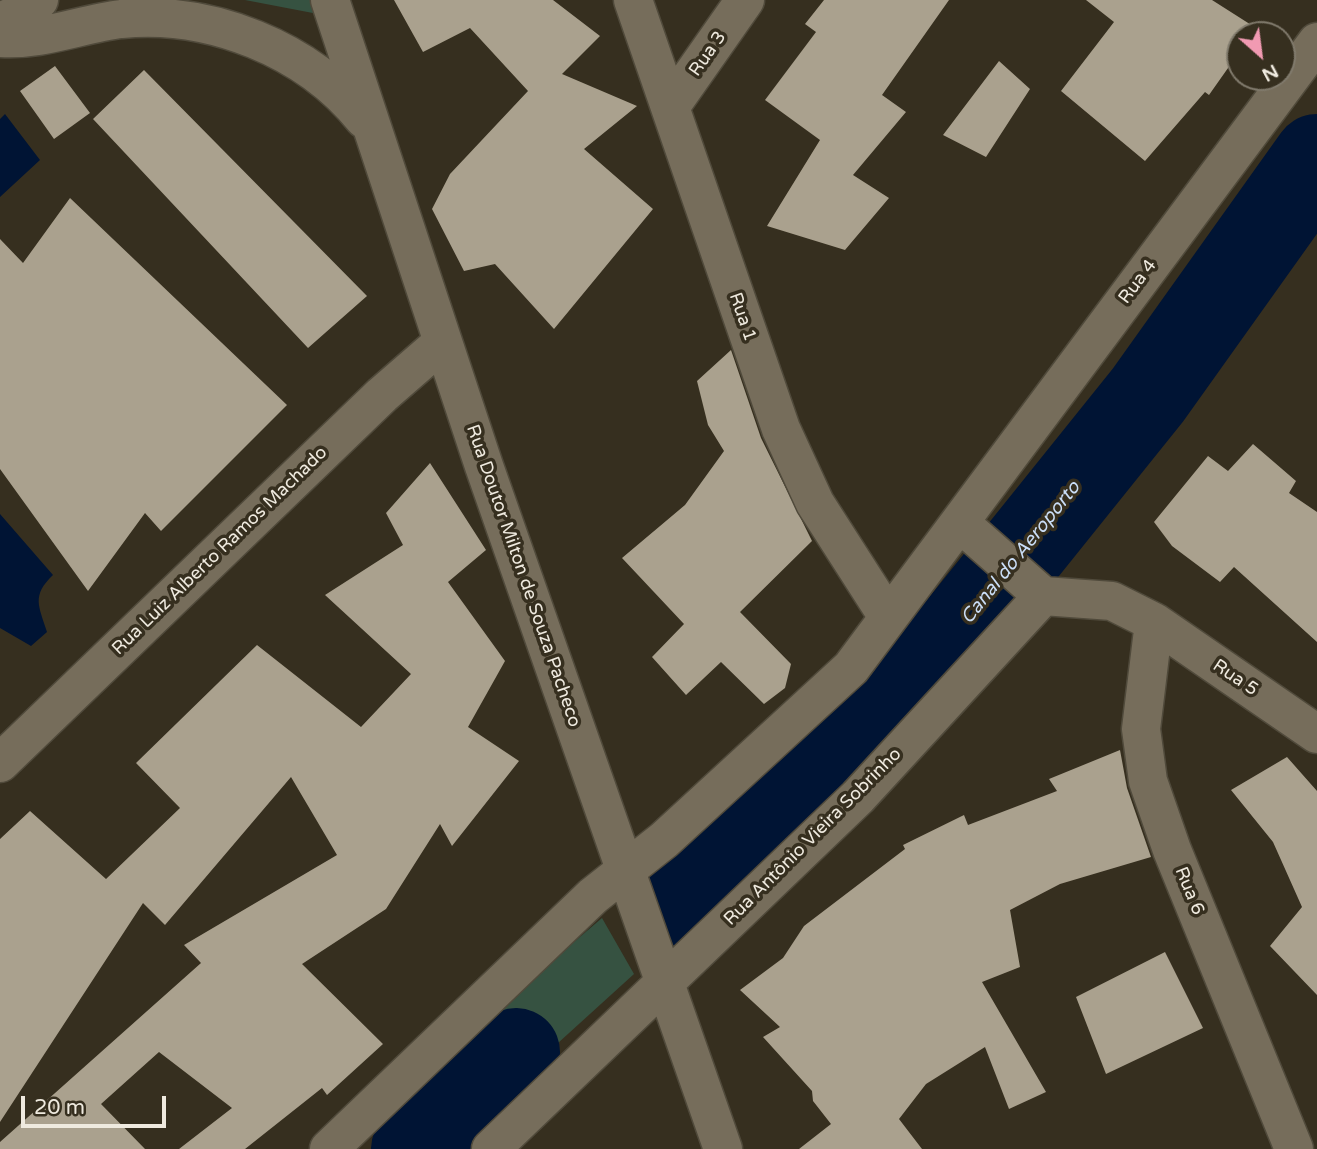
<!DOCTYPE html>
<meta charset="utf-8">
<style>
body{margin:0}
#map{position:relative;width:1317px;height:1149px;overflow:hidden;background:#362f1f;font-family:"Varela Round",sans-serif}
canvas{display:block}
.north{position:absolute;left:1226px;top:21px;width:70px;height:70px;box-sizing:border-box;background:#362f1f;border:2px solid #807a6c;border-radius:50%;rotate:152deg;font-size:19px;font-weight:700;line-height:28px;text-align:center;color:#efeadf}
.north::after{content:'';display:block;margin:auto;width:24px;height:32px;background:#f19ab2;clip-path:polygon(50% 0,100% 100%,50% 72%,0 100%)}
.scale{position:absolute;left:21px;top:1096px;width:145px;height:32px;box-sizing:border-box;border:4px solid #efeadf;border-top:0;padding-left:9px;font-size:21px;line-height:24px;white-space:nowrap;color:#efeadf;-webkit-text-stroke:5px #362f1f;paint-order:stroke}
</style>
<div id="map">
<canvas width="1317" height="1149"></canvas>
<div class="north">N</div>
<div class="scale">20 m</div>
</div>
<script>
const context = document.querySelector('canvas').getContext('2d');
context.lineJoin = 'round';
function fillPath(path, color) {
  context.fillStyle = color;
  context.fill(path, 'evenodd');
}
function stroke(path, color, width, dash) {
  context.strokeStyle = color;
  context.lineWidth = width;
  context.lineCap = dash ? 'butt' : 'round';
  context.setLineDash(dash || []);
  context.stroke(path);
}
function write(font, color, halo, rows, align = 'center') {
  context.font = font + ' "Varela Round",sans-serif';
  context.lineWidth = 7;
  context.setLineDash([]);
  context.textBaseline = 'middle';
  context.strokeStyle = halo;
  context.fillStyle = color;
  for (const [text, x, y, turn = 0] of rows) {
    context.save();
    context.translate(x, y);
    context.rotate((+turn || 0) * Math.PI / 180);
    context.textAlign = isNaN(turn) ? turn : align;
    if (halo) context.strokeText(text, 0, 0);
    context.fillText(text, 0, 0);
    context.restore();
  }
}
const green = new Path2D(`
 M245,0H313L318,14Z
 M801,743L840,792L678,942L657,884Z
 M602,918L634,974L536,1063L490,1014Z`);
const water = new Path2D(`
 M5,114L40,160L0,197V119Z
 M0,514L53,575C31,596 39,606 47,632L31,646L0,628Z`);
const river = new Path2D(`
 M673,903L960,629L1148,395L1317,158
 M415,1149L516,1052`);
const building = new Path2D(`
 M394,0H553L600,36L562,74L637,106L584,149L653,209L554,329L495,264L464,271L432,209L450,174L528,91L470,28L423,52Z
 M824,0H949L882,95L906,112L853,175L889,198L845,250L767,226L820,140L765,100L816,32L805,24Z
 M1086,0H1212L1256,28L1251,35H1240V51L1209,95L1205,92L1145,161L1061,91L1114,22Z
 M999,61L1030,89L986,157L943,135Z
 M55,66L90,113L54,139L20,91Z
 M144,70L367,296L308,348L93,119Z
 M70,198L287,405L161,531L145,513L88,591L0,469V239L23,263Z
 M731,350L761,438L812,541L740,612L791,664L785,688L764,704L721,662L686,695L652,657L684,624L622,558L685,505L724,451L708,425L697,381Z
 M1253,444L1296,481L1289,493L1317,512V642L1234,567L1220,582L1172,546L1154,522L1208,456L1228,471Z
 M430,463L486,550L448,582L505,661L468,727L519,761L452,846L440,824L386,909L302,964L383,1044L327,1095L322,1088L245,1149H179L232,1108L159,1052L101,1104L145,1149H0V1142L201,963L184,945L337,855L291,777L165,925L143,903L0,1122V839L30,811L106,879L180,808L136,763L257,645L361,727L411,674L325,595L403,545L386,513Z
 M1120,750L1127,788L1151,857L1060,884L1010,910L1020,967L982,982L1046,1092L1009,1109L985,1047L926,1084L899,1119L922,1149H799L831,1124L813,1101L812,1091L763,1037L780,1027L740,990L783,958L804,926L905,849L903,845L964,815L968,825L1057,791L1049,779Z
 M1287,757L1317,791V995L1270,946L1302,907L1273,842L1231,790Z
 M1165,952L1203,1028L1106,1074L1076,997Z`);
const minor = new Path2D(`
 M330,0L484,466L723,1149
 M633,0L781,429L815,503L888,617
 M0,22L27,10L39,0
 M0,38C41,41 81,24 121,19C210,10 308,49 364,119
 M670,107L745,0
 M960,523L1043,596
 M1154,622L1141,729L1148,781L1172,850L1294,1149
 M0,763L382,395L443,342
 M329,1149L593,896L664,840L851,668L1317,42
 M491,1149L858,797L1043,596L1112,601L1154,622L1317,734`);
const streetNames = [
 ["Rua 3",708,54,-55],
 ["Rua 4",1138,282,-53],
 ["Rua 1",742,317,71],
 ["Rua Luiz Alberto Ramos Machado",220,551,-44],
 ["Rua Doutor Milton de Souza Pacheco",523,576,71],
 ["Rua 5",1235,678,34],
 ["Rua Antônio Vieira Sobrinho",813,837,-45],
 ["Rua 6",1189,891,68]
];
const waterNames = [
 ["Canal do Aeroporto",1021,553,-51]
];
fillPath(green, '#365241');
fillPath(water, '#001434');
stroke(river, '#001434', 88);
fillPath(building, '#aaa18e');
stroke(minor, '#504a3b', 41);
stroke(minor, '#766d5b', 38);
write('18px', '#efeadf', '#362f1f', streetNames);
write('italic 19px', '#cadef7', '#362f1f', waterNames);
</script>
